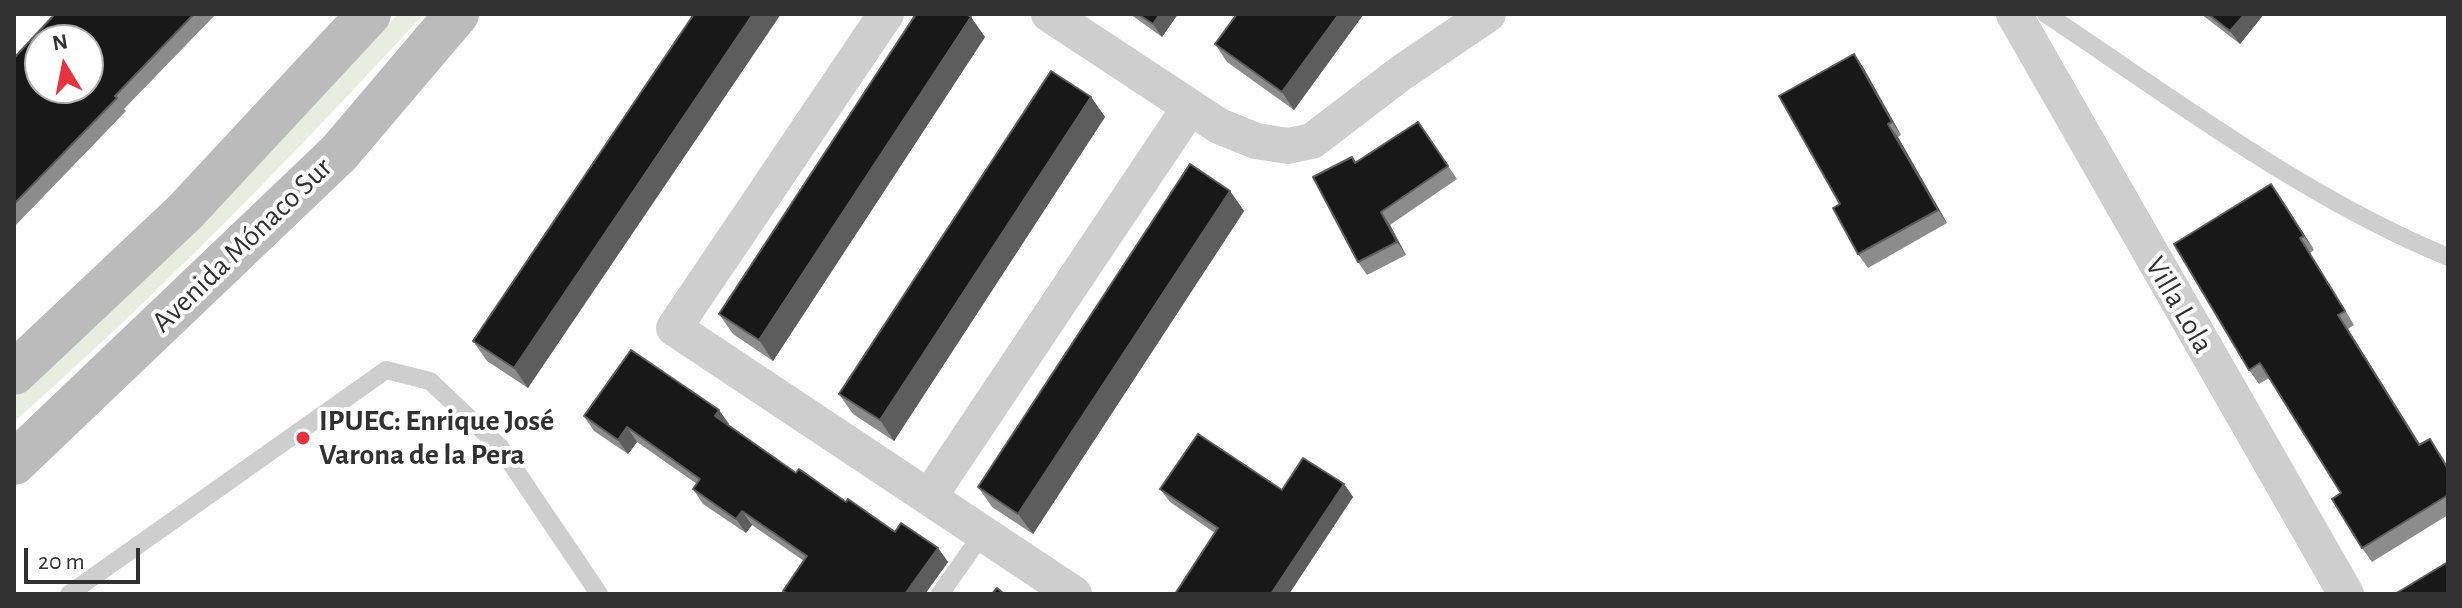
<!DOCTYPE html>
<meta charset="utf-8">
<style>
body{margin:0}
#map{position:relative;width:2462px;height:608px;overflow:hidden;background:#fff;font-family:"Alegreya Sans",sans-serif}
canvas{display:block}
.frame{position:absolute;inset:0;border:16px solid #313131;pointer-events:none}
.north{position:absolute;left:24px;top:24px;width:80px;height:80px;box-sizing:border-box;background:#fff;border:2px solid #adadad;border-radius:50%;rotate:350deg;font-size:22px;font-weight:700;line-height:32px;text-align:center;color:#313131}
.north::after{content:'';display:block;margin:auto;width:28px;height:36px;background:#e93240;clip-path:polygon(50% 0,100% 100%,50% 72%,0 100%)}
.scale{position:absolute;left:24px;top:548px;width:116px;height:36px;box-sizing:border-box;border:4px solid #313131;border-top:0;padding-left:10px;font-size:24px;line-height:28px;white-space:nowrap;color:#313131;-webkit-text-stroke:6px #fff;paint-order:stroke}
</style>
<div id="map">
<canvas width="2462" height="608"></canvas>
<div class="frame"></div>
<div class="north">N</div>
<div class="scale">20 m</div>
</div>
<script>
const context = document.querySelector('canvas').getContext('2d');
context.lineJoin = 'round';
function fillPath(path, color) {
  context.fillStyle = color;
  context.fill(path, 'evenodd');
}
function stroke(path, color, width, dash) {
  context.strokeStyle = color;
  context.lineWidth = width;
  context.lineCap = dash ? 'butt' : 'round';
  context.setLineDash(dash || []);
  context.stroke(path);
}
function write(font, color, halo, rows, align = 'center') {
  context.font = font + ' "Alegreya Sans",sans-serif';
  context.lineWidth = 8;
  context.setLineDash([]);
  context.textBaseline = 'middle';
  context.strokeStyle = halo;
  context.fillStyle = color;
  for (const [text, x, y, turn = 0] of rows) {
    context.save();
    context.translate(x, y);
    context.rotate((+turn || 0) * Math.PI / 180);
    context.textAlign = isNaN(turn) ? turn : align;
    if (halo) context.strokeText(text, 0, 0);
    context.fillText(text, 0, 0);
    context.restore();
  }
}
const green = new Path2D(`
 M398,14H424C293,156 158,295 14,422V398L207,221Z`);
const service = new Path2D(`
 M2046,14C2175,100 2305,198 2448,257
 M69,594L386,370L430,381L500,447L599,594
 M940,594L983,533`);
const minor = new Path2D(`
 M886,14L674,328L1074,594
 M1049,14L1219,126L1256,141L1288,146L1312,141L1401,73L1488,14
 M2014,14L2346,594
 M929,497L1190,107`);
const secondary = new Path2D(`
 M14,373L186,211L369,14
 M14,463L339,153L457,14`);
const wall = new Path2D(`
 M55,14H216L124,109L126,111L14,227V58Z
 M694,14L528,388L487,361L473,341Z
 M1130,14H1178L1162,37Z
 M2201,14H2264L2240,44Z
 M1363,15L1294,110L1227,62L1215,44Z
 M985,37L773,361L733,334L719,314Z
 M1854,54L1863,67L1901,135L1898,137L1947,223L1868,268L1858,254L1840,204Z
 M1091,97L1105,117L894,441L853,414L839,394Z
 M1418,122L1457,179L1390,225L1406,255L1367,275L1358,262L1356,162Z
 M1230,191L1244,211L1033,534L992,507L978,487Z
 M2281,198L2314,250L2310,253L2354,325L2348,329L2420,444L2440,453L2448,467V515L2372,562L2362,548L2341,493L2269,378L2259,384L2249,370Z
 M719,410L729,425L796,473L895,532L938,548L948,562L925,594H785L783,591L804,561L752,525L746,533L703,504L693,489L697,484L637,442L628,454L594,431L584,416Z
 M1344,484L1353,497L1289,594H1175L1215,533L1170,502L1160,489L1282,490Z`);
const shadedWall = new Path2D(`
 M753,14H781L528,388L514,368Z
 M1160,14H1178L1162,37L1153,24Z
 M1339,14L1363,15L1294,110L1282,92Z
 M2245,14H2264L2240,44L2230,31Z
 M971,17L985,37L773,361L759,340Z
 M1854,54L1863,67L1901,135L1892,122Z
 M1091,97L1105,117L894,441L880,420Z
 M1888,124L1898,137L1947,223L1938,210Z
 M2271,184L2281,198L2314,250L2304,236Z
 M1230,191L1244,211L1033,534L1018,514Z
 M1381,212L1390,225L1406,255L1397,242Z
 M2300,238L2310,253L2354,325L2345,311Z
 M2338,315L2348,329L2429,459L2419,445Z
 M719,410L729,424L725,430L715,416Z
 M627,427L637,442L628,454L618,440Z
 M1344,484L1353,497L1289,594H1271Z
 M742,511L752,525L746,533L736,519Z
 M938,548L948,562L925,594H905Z`);
const building = new Path2D(`
 M55,14H194L115,96L117,98L14,204V58ZM40,40H88V88H40Z
 M694,14H753L514,368L473,341Z
 M916,14H966L971,17L759,340L719,314Z
 M1138,14H1160L1153,24Z
 M1237,14H1339L1282,92L1215,44Z
 M2208,14H2245L2230,31Z
 M1854,54L1892,122L1888,124L1938,210L1858,254L1833,208L1840,204L1779,96Z
 M1051,71L1091,97L880,420L839,394Z
 M1418,122L1448,166L1381,212L1397,242L1358,262L1313,177L1352,157L1355,163Z
 M1190,164L1230,191L1018,514L978,487Z
 M2271,184L2304,236L2300,238L2345,311L2338,315L2419,445L2430,439L2448,469V495L2362,548L2332,499L2341,493L2260,363L2249,370L2174,244Z
 M631,350L719,410L715,416L796,473L799,469L846,502L848,499L895,532L901,523L938,548L905,594H787L783,591L807,556L742,511L736,519L693,489L700,479L627,427L618,440L584,416Z
 M1198,434L1282,490L1303,458L1344,484L1271,594H1175L1218,528L1160,489Z
 M2448,562V594H2395Z
 M997,588L1004,594H992Z`);
const markers = [
 [303,438,8,"#e93240"]
];
const streetNames = [
 ["Avenida Mónaco Sur",242,245,-44],
 ["Villa Lola",2179,305,60]
];
const poiNames = [
 ["IPUEC: Enrique José",319,421],
 ["Varona de la Pera",319,455]
];
fillPath(green, '#e7eee0');
stroke(service, '#cecece', 18);
stroke(minor, '#cecece', 36);
stroke(secondary, '#bbb', 44);
fillPath(wall, '#8c8c8c');
fillPath(shadedWall, '#5d5d5d');
fillPath(building, '#181818');
stroke(building, '#5d5d5d', 2);
for (const [x, y, r, color] of markers) {
  const dot = new Path2D();
  dot.arc(x, y, r, 0, 2 * Math.PI);
  context.fillStyle = color;
  context.fill(dot);
  stroke(dot, '#fff', 3);
}
write('30px', '#313131', '#fff', streetNames);
write('bold 30px', '#313131', '#fff', poiNames, 'left');
</script>
